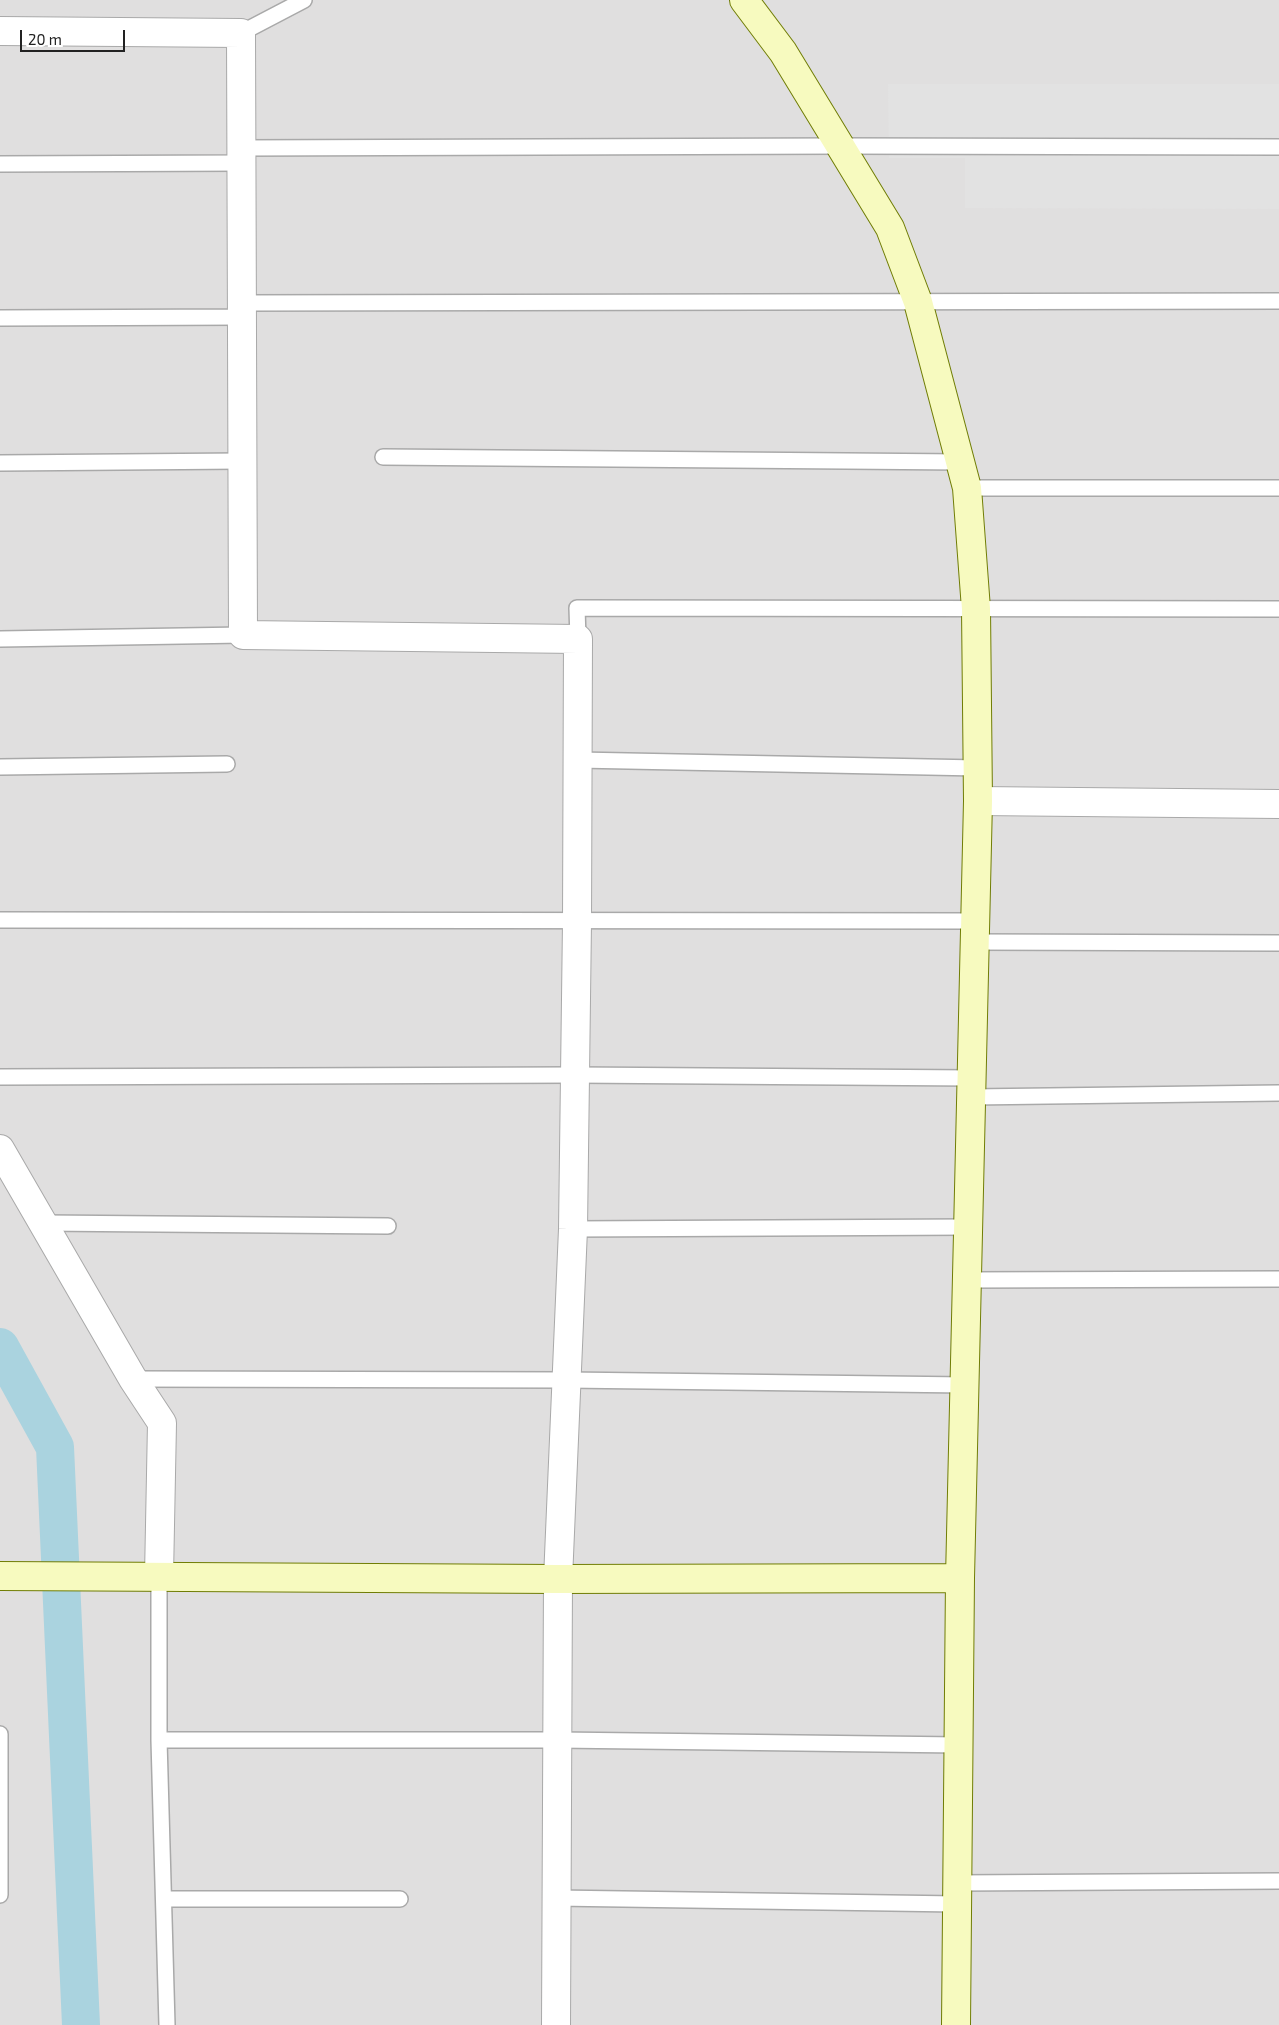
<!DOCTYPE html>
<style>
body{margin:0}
#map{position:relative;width:1279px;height:2025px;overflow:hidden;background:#f2efe9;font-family:"Exo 2",sans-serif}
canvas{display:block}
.scale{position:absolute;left:20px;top:30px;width:105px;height:22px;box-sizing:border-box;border:2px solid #222;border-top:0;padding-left:6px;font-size:15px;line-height:18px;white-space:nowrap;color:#222;-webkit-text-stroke:4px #fff;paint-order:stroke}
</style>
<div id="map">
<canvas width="1279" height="2025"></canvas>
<div class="scale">20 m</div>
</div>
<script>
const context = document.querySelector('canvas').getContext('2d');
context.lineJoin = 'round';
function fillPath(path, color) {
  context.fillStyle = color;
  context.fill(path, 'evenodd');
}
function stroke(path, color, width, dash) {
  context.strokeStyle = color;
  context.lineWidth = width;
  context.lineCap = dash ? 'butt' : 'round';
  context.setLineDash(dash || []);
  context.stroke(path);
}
const residential = new Path2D(`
 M0,0H1279V2025H0Z`);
const parking = new Path2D(`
 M888,84H1279V209L965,208V158H889Z`);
const canal = new Path2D(`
 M0,1347L55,1447L81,2025`);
const lane = new Path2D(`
 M241,33L304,0
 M241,148L841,146L1279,147
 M0,164L242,163
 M242,303L1279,301
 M0,318L242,317
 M383,457L961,462
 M0,463L242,461
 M967,488H1279
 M0,639L243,635
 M578,639L577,608L1279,609
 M578,760L978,768
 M0,767L227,764
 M0,920L976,921
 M975,942L1279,943
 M0,1077L575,1075L972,1078
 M972,1097L1279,1093
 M43,1223L388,1226
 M573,1229L969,1227
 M968,1280L1279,1279
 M133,1379L567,1380L966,1385
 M159,1576V1740L167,2025
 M0,1734V1895
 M159,1740H558L959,1745
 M958,1883L1279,1881
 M556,1898L957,1904
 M164,1899H400`);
const street = new Path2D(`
 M0,31L241,33L243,635L578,639L577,922L573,1229L558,1579L556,2025
 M978,801L1279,804
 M0,1149L133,1379L162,1423L159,1576`);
const secondary = new Path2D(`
 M744,0L783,52L890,228L918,302L967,488L976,609L978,801L960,1578L956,2025
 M0,1576L558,1579L960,1578`);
fillPath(residential, '#e0dfdf');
fillPath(parking, '#e2e2e2');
stroke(canal, '#aad3df', 38);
stroke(lane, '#a9a9a9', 18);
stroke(street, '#a9a9a9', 30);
stroke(secondary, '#707d05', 30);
stroke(lane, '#fff', 15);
stroke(street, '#fff', 28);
stroke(secondary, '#f7fabf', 28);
</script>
